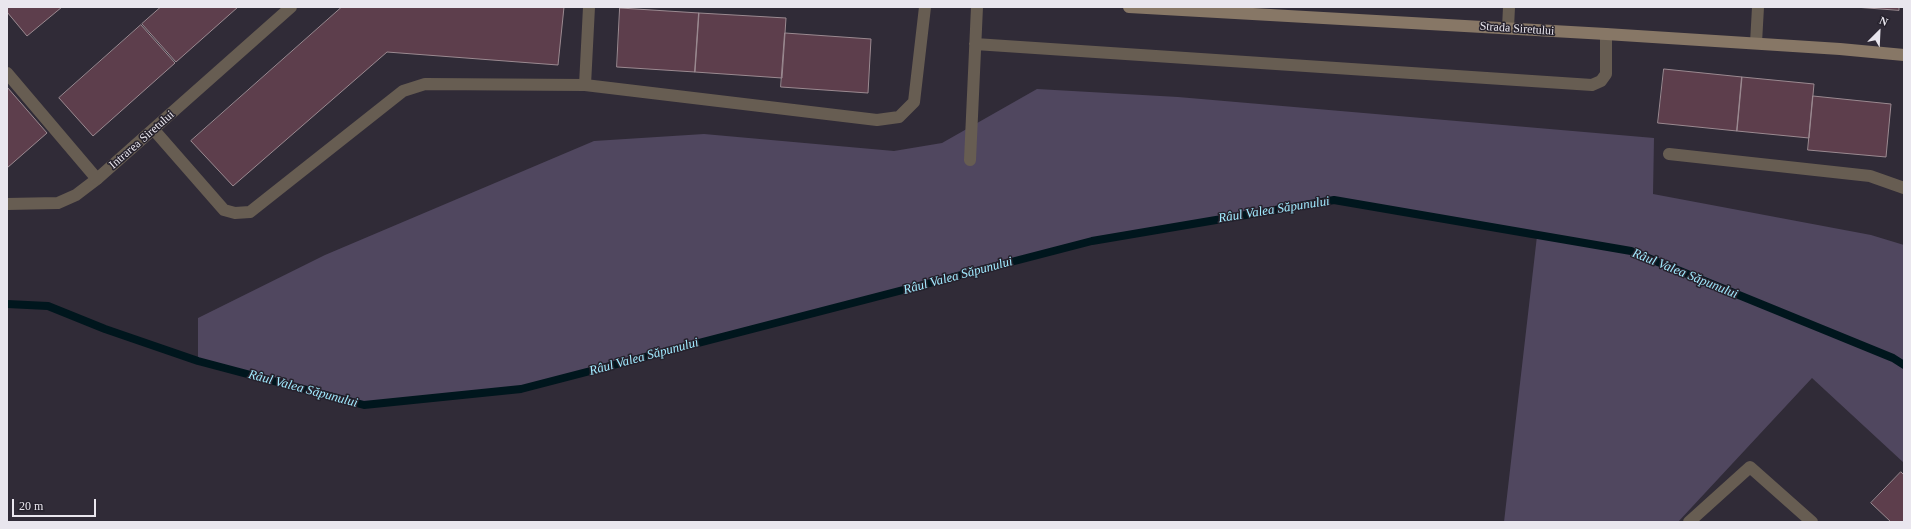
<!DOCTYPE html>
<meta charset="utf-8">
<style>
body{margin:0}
#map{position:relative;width:1911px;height:529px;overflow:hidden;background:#302b37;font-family:"Times New Roman",serif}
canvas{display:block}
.frame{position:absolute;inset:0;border:8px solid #e9e6ee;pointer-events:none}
.north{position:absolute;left:1859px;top:12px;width:40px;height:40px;-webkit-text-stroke:3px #26222d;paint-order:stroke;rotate:24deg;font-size:11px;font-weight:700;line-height:16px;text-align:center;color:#e9e6ee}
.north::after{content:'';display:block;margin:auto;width:14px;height:18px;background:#e9e6ee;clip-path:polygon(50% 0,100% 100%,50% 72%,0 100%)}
.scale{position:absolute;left:12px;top:499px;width:84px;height:18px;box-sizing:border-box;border:2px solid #e9e6ee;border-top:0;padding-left:5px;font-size:12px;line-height:14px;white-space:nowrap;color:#e9e6ee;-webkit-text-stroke:3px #26222d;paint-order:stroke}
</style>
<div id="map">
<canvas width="1911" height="529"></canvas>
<div class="frame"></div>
<div class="north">N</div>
<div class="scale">20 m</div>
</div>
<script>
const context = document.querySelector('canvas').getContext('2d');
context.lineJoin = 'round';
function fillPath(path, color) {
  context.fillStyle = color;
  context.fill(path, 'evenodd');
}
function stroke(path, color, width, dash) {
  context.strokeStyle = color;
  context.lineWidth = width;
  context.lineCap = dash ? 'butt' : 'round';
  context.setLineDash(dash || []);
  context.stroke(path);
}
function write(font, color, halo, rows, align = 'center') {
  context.font = font + ' "Times New Roman",serif';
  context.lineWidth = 3;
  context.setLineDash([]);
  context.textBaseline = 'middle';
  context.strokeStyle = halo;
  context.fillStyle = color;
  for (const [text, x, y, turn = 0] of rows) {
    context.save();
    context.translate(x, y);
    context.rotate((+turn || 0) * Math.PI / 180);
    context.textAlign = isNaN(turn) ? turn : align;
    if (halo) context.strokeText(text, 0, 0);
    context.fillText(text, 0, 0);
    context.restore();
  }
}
const green = new Path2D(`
 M1037,89L1178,97L1654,138L1653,194L1871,235L1904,245V463L1812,378L1678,522H1504L1537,236L1334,200L1092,241L521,389L364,405L198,361V318L325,255L594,141L704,134L894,151L942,143Z`);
const stream = new Path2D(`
 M7,304L48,306L105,329L198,361L364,405L521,389L1092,241L1334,200L1631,251L1893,358L1904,365`);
const building = new Path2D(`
 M7,7H62L27,36L7,12Z
 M161,7H238L176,62L142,24Z
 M342,7H564L558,65L387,52L233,186L191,141Z
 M1855,7H1899V10Z
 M620,8L699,13L695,72L617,67Z
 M699,13L786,18L782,78L695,72Z
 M141,25L175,63L93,136L59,98Z
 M785,33L871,39L868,93L781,87Z
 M1664,69L1742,77L1737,131L1658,123Z
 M1742,77L1814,84L1809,138L1737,131Z
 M7,87L47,133L7,168Z
 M1813,96L1891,104L1886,157L1808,150Z
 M1901,472L1904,475V522H1891L1871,503Z`);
const lane = new Path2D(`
 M1508,28L1509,7
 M975,44L1592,85L1601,81L1606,74V34
 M585,85L589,7
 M154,130L224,210L235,213L250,212L403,91L425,84L585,85L877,120L899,117L914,102L925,7
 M1669,154L1870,176L1904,188
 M970,160L977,7
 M7,204L58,203L76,195L97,179
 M1689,522L1750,467L1812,522`);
const street = new Path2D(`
 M1756,43L1758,7
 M7,73L97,179L291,7`);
const secondary = new Path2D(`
 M1129,7L1606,34L1840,49L1904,55`);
const streetNames = [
 ["Strada Siretului",1517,29,4],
 ["Intrarea Siretului",142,140,-41]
];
const waterNames = [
 ["Râul Valea Săpunului",1274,210,-9],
 ["Râul Valea Săpunului",1685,274,22],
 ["Râul Valea Săpunului",958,276,-15],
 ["Râul Valea Săpunului",644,357,-15],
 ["Râul Valea Săpunului",303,389,15]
];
fillPath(green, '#50475f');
stroke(stream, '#00161d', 8);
fillPath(building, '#5d3e4c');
stroke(building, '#9b8a91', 1);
stroke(lane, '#675d52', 12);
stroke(street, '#675d52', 12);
stroke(secondary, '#877766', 12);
write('12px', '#e9e6ee', '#26222d', streetNames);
write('italic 13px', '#a1eaff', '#26222d', waterNames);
</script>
